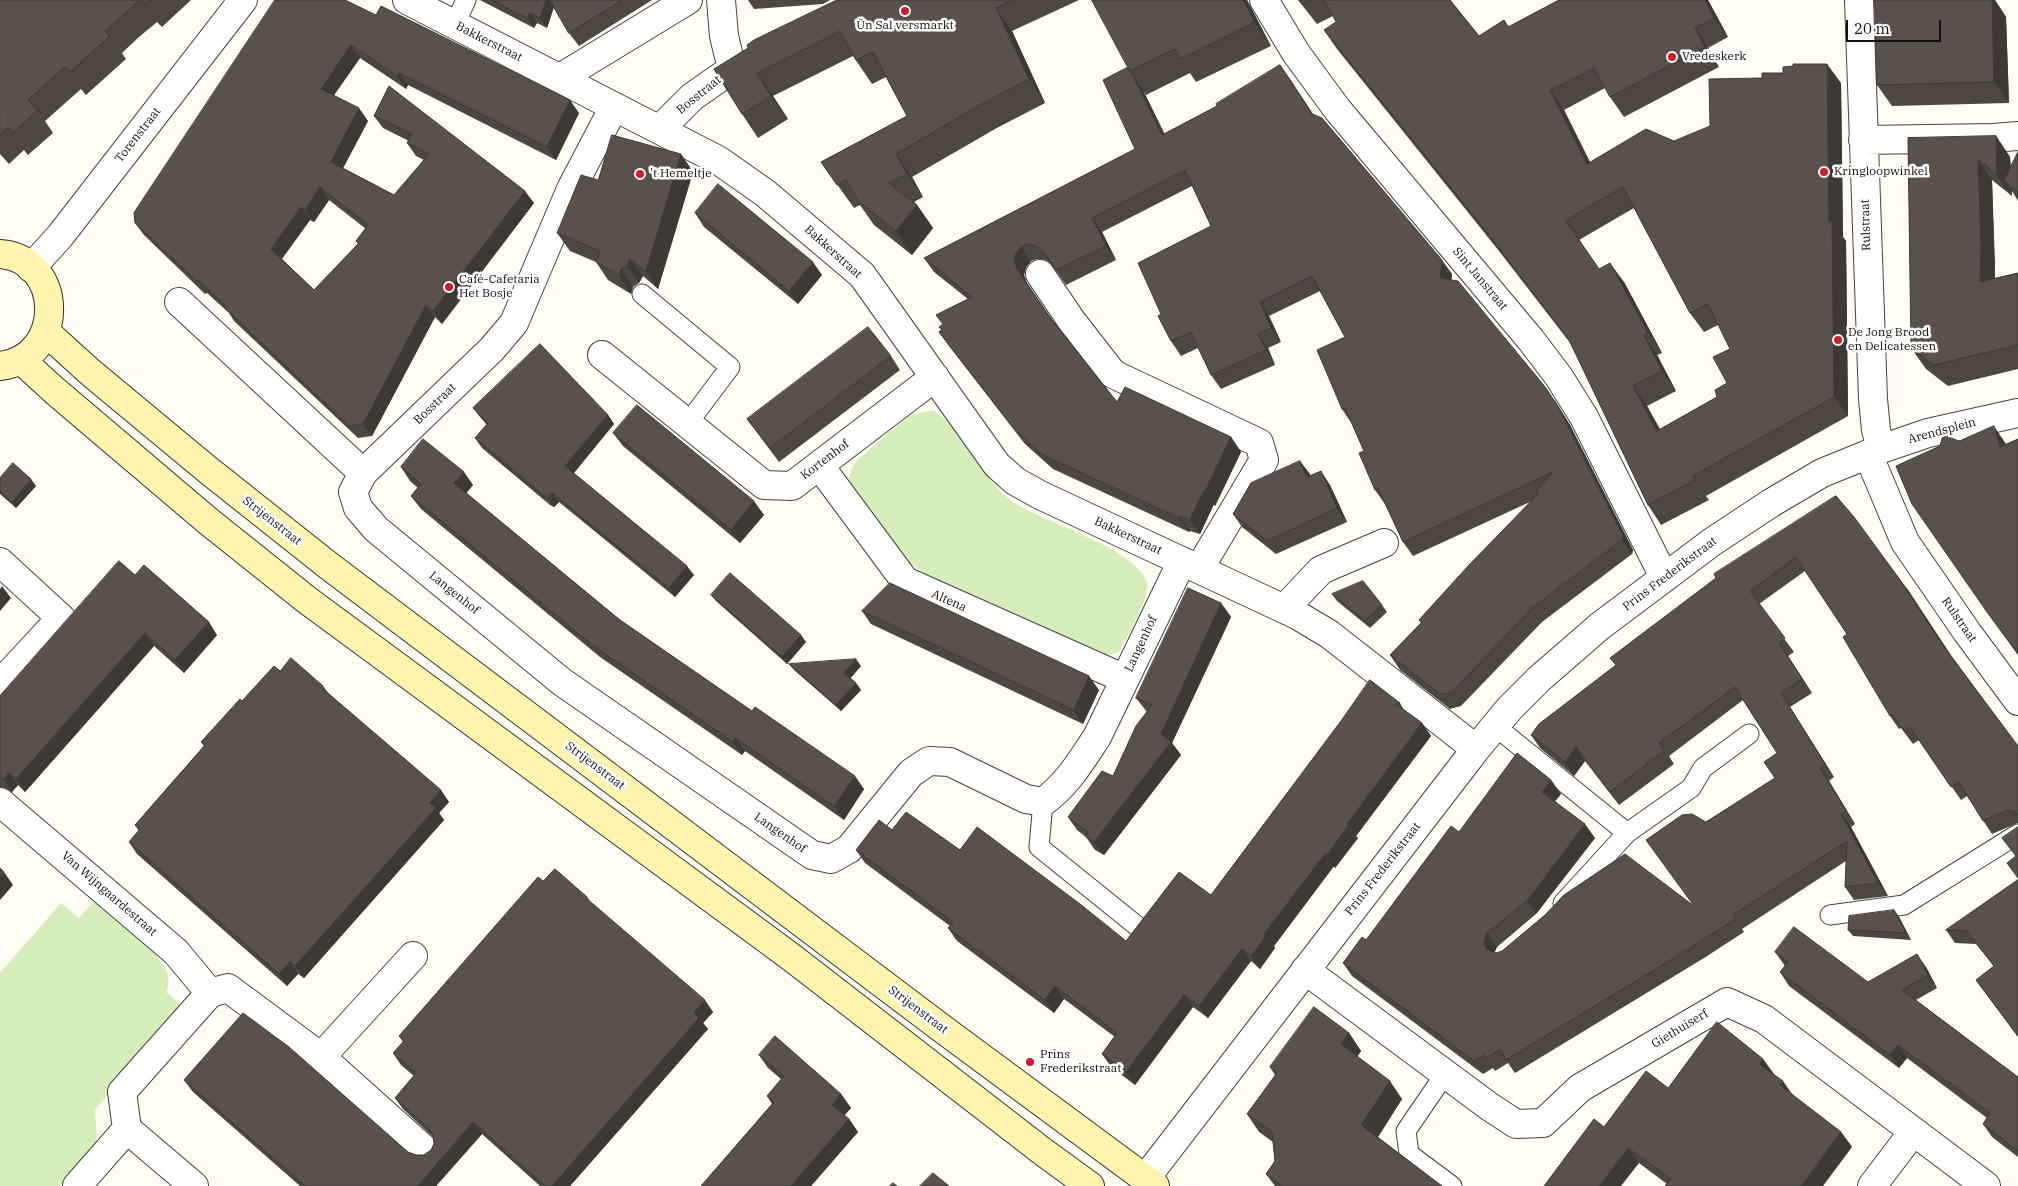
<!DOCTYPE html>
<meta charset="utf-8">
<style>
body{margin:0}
#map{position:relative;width:2018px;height:1186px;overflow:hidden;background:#fffcf4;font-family:"IBM Plex Serif",serif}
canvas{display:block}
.scale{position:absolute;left:1846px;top:20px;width:95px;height:22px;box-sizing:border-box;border:2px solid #101010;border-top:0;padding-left:6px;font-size:15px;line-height:18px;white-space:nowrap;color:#101010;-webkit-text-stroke:4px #fff;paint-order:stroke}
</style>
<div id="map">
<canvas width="2018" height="1186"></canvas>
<div class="scale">20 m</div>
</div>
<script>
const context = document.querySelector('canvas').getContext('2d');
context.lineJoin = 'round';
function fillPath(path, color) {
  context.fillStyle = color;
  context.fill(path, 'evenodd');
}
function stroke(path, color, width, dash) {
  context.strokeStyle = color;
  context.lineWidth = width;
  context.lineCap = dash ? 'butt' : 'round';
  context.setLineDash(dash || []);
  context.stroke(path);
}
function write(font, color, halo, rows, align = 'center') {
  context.font = font + ' "IBM Plex Serif",serif';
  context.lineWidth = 5;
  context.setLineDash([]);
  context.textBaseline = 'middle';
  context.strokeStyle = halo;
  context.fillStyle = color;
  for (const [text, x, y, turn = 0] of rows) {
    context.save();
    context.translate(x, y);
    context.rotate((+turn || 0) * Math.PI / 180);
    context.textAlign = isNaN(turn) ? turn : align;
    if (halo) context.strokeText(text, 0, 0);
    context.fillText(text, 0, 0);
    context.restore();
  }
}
const green = new Path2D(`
 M933,410C971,433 980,483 1018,505C1048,523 1135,549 1147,582C1151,595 1126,639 1119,652L1103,656L932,579L905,559L848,481L852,468L858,459L893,429L913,414Z
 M96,899C114,915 156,949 166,970C169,976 170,986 166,992L183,1006L95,1110L97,1141L60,1186H0V973L61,903L79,918Z`);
const lane = new Path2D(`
 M455,24L466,0
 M642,294L730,367L688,423
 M1495,726L1627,833
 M1043,802L1039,847L1137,926
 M1563,903L1627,833L1691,788L1703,768L1749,734
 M1830,915L1904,905L2018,834
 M1445,1074L1406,1131L1409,1154L1452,1186`);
const street = new Path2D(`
 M407,0L718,160L765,193L862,275L997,465L1015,481L1040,495L1297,615L1329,634L1476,749
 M1264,0L1296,53L1337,109L1531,340L1559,377L1584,417L1664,577
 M1859,0L1873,399L1876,430L1881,449
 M560,78L688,0
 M660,129L692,97L732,69L724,36L721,0
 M1863,140L1993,138L2018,136
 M31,268L60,236L243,0
 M1040,274L1071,320L1113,374L1259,443L1264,460L1199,569
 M179,302L363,473L492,349L514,323L571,189L614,107
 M602,355L764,485L792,486L935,377
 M1868,454L1905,542L1967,632L2018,701
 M819,465L905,581L1125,679
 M363,473L353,492L358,508L376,529L562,682L812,855L831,859L849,849L911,773L929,761L950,762L1026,799L1043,802C1067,785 1081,761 1097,737L1182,561
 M0,562L61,618L0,684
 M1284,609L1321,570L1384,543
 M0,802L176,952L210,993L228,988L321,1057L427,1152
 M1305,970L1490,1107L1516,1124L1543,1123L1580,1088L1727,1002L1764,1019L1986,1186
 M321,1057L413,956
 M127,1129L122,1092L210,993
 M127,1129L194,1186
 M1145,1179L1476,749L1509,709L1539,679L1600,626L1712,542L1771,503L1822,473L1881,449L1928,433L2018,413
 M77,1186L127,1129
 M1872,1186L1913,1132`);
const secondary = new Path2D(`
 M0,254C65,259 66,358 0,366
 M46,332L90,372L208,470L329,566L944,1030L1155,1186
 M21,360L55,391L208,521L307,600L791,957L1042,1151L1090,1186`);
const wall = new Path2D(`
 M0,0H191L162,27L157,22L139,37L122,53L126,59L86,95L81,89L45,121L53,133L28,155L24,150L9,164L0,154Z
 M480,0H652L579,46L569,33L554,7L547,28L537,23L534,28Z
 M748,0H830L823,4L754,9Z
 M837,0H1079L1012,31L1045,103L995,129L912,177L923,197L914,202L917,205L933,228L912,255L874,225L860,205L854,208L821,162L907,116L886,77L872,84L853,56L773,96L788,119L758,138L742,114L714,69Z
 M1092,0H1247L1271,46L1196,82L1190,73L1146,95L1143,90L1164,134L1217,106L1280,65L1313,114L1452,274L1451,280L1556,402L1570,425L1633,550L1632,554L1542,622L1461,706L1450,709L1400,670L1390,655L1421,623L1419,620L1532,501L1413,556L1403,542L1385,504L1375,490L1364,451L1352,424L1342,409L1345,337L1320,291L1269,316L1281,342L1268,348L1275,365L1221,389L1211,375L1198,348L1181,356L1171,341L1161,314L1211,226L1192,186L1102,232L1116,260L1066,285L1052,265L1046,260L1038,259L1031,261L1026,267L1024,275L1027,283L1051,318L1117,402L1231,437L1241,452L1215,506L1214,504L1200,534L1190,531L1189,532L1053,469L1025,444L949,346L939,332L941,330L943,324L936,315L968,299L934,272L924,258L1135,149L1128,67Z
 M1298,0H1450L1479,36L1504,20L1509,27L1559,0H1708L1728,37L1708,48L1719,67L1624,117L1610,97L1605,88L1564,110L1590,162L1674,141L1841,83L1843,237L1846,241L1848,416L1706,496L1709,500L1661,525L1648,505L1571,344L1499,251L1337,49L1324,30L1336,22L1333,16L1317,24ZM1634,208L1690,313L1704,332L1718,325L1730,349L1727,383L1717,397L1660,429L1647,406L1676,391L1657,355L1662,353L1624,282L1599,269L1579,240Z
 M1875,0H1995L2006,17L2009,103L1892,106L1877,85Z
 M376,15L579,113L556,160L408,85L406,89L360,58L334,95L368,121L343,168L394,195L424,160L416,156L407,143L409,141L383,128L374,116L389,86L534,203L442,324L435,317L372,436L358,438L234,321L229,313L207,293L205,294L144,235L135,223ZM329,200L366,229L356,241L358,244L314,290L282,259L310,220L314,222Z
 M1996,136L2010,157L2011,167L2018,152V201L2012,191V196L1992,180L1995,278L2018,273V369L1948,386L1926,369L1911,348L1908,138Z
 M681,154L693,172L658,289L643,276L639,283L633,287L631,294L608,280L596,262L570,251L557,233L598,180Z
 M695,213L822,275L798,304L704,227Z
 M891,356L900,370L779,462L747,419Z
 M473,408L608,415L614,424L574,473L694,575L675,597L559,502L554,507L550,505L482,448L475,438L487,425L480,417Z
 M613,433L764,515L740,543L623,446Z
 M2018,439V655L1987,612L2006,444Z
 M1300,461L1310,476L1330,485L1347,522L1276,554L1242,527L1233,514Z
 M401,467L473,485L466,493L620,620L864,789L844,820L745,751L742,755L600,657L421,509L411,496L418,488L410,481Z
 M0,478L36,486L16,508L0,494Z
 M1836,496L1908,590L1950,654L2018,746V823L1992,834L1967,796L1961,800L1919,740L1913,744L1901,728L1899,729L1890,716L1847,634L1805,571L1759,604L1794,652L1788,656L1812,693L1790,707L1834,777L1829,781L1855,824L1851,827L1888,896L1854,900L1845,887L1846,861L1742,929L1744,932L1704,958L1515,1073L1508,1063L1495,1071L1493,1068L1483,1074L1352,976L1343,963L1366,940L1459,832L1551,780L1561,794L1555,801L1595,838L1536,914L1497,947L1494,952L1496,953L1693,906L1706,822L1775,778L1777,753L1743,700L1669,756L1674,764L1619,805L1585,761L1574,776L1540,748L1531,735L1616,666Z
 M135,575L217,635L184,673L154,646L25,792L18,785L12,792L2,787H0V696Z
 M1332,594L1382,605L1387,612L1370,628L1337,601Z
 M711,595L806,642L787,664L716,601Z
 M1221,603L1231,617L1172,743L1181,755L1104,855L1095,850L1086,837L1077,830L1068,817L1113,776L1147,712L1136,698Z
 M862,611L1099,690L1083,724L871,624Z
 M789,664L861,666L850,678L856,683L861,690L841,711L794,670Z
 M280,671L323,686L328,693L449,802L439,813L444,820L304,978L298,974L287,986L137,854L129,842L139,831L135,825L204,746L201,742L242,701Z
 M1400,703L1404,710L1422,723L1431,736L1356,836L1358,838L1335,868L1334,866L1274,946L1275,948L1260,969L1251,961L1208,1018L1193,1007L1135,1085L1111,1067L1102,1054L1115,1037L1064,999L1054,1013L957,941L948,928L950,926L865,863L856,850L892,830L960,850L1126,941L1211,895L1341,721Z
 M2018,880V1037L1976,980L1994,966L1976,944L1955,943L1946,930Z
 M543,881L587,897L592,904L713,1012L703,1023L708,1029L570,1186H540L482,1134L436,1186H300L193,1092L184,1080L408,1152L416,1155H424L431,1150L434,1144L433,1137L403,1109L395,1098L414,1076L401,1065L393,1053L403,1042L399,1036Z
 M1894,910L1899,917L1911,940L1853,936L1848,930Z
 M1775,952L1868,982L1926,967L1937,988L1916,1000L2018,1077V1157L1992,1137L1983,1124L1987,1118L1907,1058L1899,1068L1789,986L1780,972L1785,966Z
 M1349,1033L1361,1051L1357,1057L1402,1099L1378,1137L1442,1186H1275L1266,1174L1275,1161L1273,1142L1259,1132L1247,1114L1275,1075L1270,1067Z
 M759,1055L841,1094L851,1108L844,1115L849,1119L858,1132L811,1186H701L772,1104L767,1096L781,1079L768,1068Z
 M1763,1059L1774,1075L1792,1095L1841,1132L1852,1147L1667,1184L1639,1163L1604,1127L1668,1088Z`);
const shadedWall = new Path2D(`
 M546,0H556L547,28L540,18Z
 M1243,0H1247L1271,46L1255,22Z
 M1705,0H1708L1728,37L1714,18Z
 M1992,0H1995L2006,17L2009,103L1994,82Z
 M996,8L1012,31L1045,103L1029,79Z
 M530,13L537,23L534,28L527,18Z
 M1695,28L1708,48L1719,67L1705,47Z
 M351,45L360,58L330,101L321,89Z
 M1827,64L1841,83L1843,237L1846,241L1848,416L1834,397L1829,222Z
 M1280,65L1290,79L1322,128L1312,114Z
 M399,73L408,85L406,89L397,76Z
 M757,73L773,96L788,119L771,96Z
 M1133,76L1143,90L1172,149L1162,135Z
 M1550,90L1564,110L1600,183L1587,164Z
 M570,100L579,113L556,160L547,147Z
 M359,108L368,121L340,174L331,162Z
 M1996,136L2010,157L2011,187L2004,181L2012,191V196L1997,175Z
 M681,154L693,172L658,289L646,271Z
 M896,154L912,177L923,197L907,174Z
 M1978,159L1992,180L1995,266L1994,303L1980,282Z
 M320,187L329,200L314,222L305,210Z
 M525,191L534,203L442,324L433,311Z
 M917,205L933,228L912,255L896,231Z
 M301,207L310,220L280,261L271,249Z
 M1092,218L1102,232L1116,260L1106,246Z
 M1021,247L1031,261L1026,267L1024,275L1027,283L1017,269L1014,260L1016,253Z
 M630,259L643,276L639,283L627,266Z
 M1442,260L1452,274L1450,292L1440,278Z
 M813,262L822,275L798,304L789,291Z
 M1610,263L1624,282L1662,353L1648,333Z
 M621,269L633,287L631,294L619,276Z
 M1260,302L1269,316L1281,342L1271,328Z
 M426,305L435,317L372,436L363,424Z
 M1258,334L1268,348L1275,365L1266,350Z
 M1644,335L1657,355L1676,391L1662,371Z
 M1633,386L1647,406L1670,450L1657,431Z
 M1546,388L1570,425L1633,550L1632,554L1622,540Z
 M608,415L614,424L572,475L565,466Z
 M1994,426L2008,447H2000Z
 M1231,437L1241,452L1215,506L1205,491Z
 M1300,461L1310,474L1317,491L1307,477Z
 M1321,471L1330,485L1347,522L1337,508Z
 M464,472L473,485L464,496L454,483Z
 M31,479L36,486L16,508L12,502Z
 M1204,490L1214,504L1200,534L1190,520Z
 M552,493L559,502L554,507L548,498Z
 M754,501L764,515L740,543L731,530Z
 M1180,516L1190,531L1189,532L1179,518Z
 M687,566L694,575L675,597L669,588Z
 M1898,577L1908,590L1954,660L1944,647Z
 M2,586L11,598L0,611V589Z
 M1221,603L1231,617L1172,743L1181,755L1104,855L1094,842L1161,734Z
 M209,622L217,635L184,673L175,660Z
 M145,633L154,646L25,792L16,779Z
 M801,635L806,642L787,664L782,657Z
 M1779,643L1788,656L1812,693L1802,679Z
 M856,659L861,666L849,680L844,673Z
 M1089,676L1099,690L1083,724L1074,710Z
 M856,683L861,690L841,711L836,705Z
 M1781,693L1790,707L1834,777L1825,764Z
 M1422,723L1431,736L1356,836L1358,838L1335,868L1327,855L1347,824Z
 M735,738L745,751L742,755L733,742Z
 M1576,747L1585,761L1574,776L1565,762Z
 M1820,768L1829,781L1855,824L1846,811Z
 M9,773L18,785L12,792L4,779Z
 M855,776L864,789L844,820L834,806Z
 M1551,780L1561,794L1552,805L1542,792Z
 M441,790L449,802L439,813L444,820L304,978L295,966Z
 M1841,814L1851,827L1888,896L1878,883Z
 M1585,824L1595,838L1536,914L1527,901Z
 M1325,854L1334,866L1274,946L1275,948L1260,969L1251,956L1264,934Z
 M4,872L13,885L0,900V877Z
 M1894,910L1899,917L1911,940L1906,933Z
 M1487,933L1497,947L1493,956L1486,949L1484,943Z
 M1242,949L1251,961L1208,1018L1199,1006Z
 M1917,954L1926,967L1937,988L1928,975Z
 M290,962L298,974L287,986L279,974Z
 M1055,986L1064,999L1054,1013L1045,1000Z
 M1184,995L1193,1007L1135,1085L1126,1072Z
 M705,1000L713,1012L703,1023L708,1029L570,1186H552Z
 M1349,1033L1361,1051L1353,1062L1341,1044Z
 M1898,1045L1907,1058L1899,1068L1890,1055Z
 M1763,1059L1774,1074L1770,1080L1759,1064Z
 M1390,1081L1402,1099L1374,1143L1361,1125Z
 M1783,1081L1794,1097L1780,1085Z
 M841,1094L851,1108L842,1118L832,1105Z
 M849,1119L858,1132L811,1186H791Z
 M473,1122L482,1134L436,1186H418Z
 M1841,1132L1852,1147L1823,1186H1801Z
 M1628,1148L1639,1163L1621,1186H1599Z`);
const building = new Path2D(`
 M0,0H140L105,31L110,36L70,72L65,67L28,100L38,110L13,133L8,127L0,135Z
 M142,0H151L146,4Z
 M275,0H345L376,15L381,6L570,100L547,147L399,73L397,76L351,45L321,89L359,108L331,162L394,195L429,154L407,143L412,134L374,116L389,86L525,191L433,311L426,305L363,424L349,426L225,308V305L198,280L196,281L135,223L134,213ZM320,187L368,225L356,241L359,243L314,290L271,249L301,207L305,210Z
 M492,0H546L540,18L530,13L527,18Z
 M550,0H622L569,33Z
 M837,0H1012L996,8L1029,79L978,106L896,154L907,174L889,183L917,205L896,231L858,201L846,180L837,185L821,162L907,116L873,52L856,60L840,31L757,73L771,96L742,114L714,69L748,48L747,45L754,40Z
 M1092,0H1243L1255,22L1180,59L1175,49L1130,71Z
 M1300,0H1312L1303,4Z
 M1324,0H1450L1479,36L1504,20L1508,27L1559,0H1705L1714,18L1695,28L1705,47L1610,97L1594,68L1550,90L1587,164L1646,129L1674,141L1710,126L1709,79L1762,78V73H1783V67L1793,66V64H1827L1829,222L1832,221L1834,397L1693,476L1695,480L1648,505L1569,340L1486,231L1324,30L1336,22ZM1623,187L1690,313L1708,304L1730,349L1713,357L1727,383L1715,390L1717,397L1657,431L1633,386L1662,371L1644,335L1648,333L1610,263L1599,269L1566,221Z
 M1875,0H1992L1994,82L1877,85Z
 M1280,65L1312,114L1322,118L1442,260L1440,278L1458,281L1546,388L1560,410L1623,536L1622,540L1532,608L1452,692L1440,694L1390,655L1422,622L1419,620L1469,565L1539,493L1537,490L1553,472L1403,542L1378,488L1375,490L1359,453L1364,451L1345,408L1342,409L1317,350L1345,337L1312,276L1260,302L1271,328L1258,334L1266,350L1211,375L1191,332L1171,341L1158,316L1161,314L1138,263L1211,226L1185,170L1092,218L1106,246L1056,270L1043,251L1036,246L1028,244L1021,247L1016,253L1014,260L1017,269L1048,315L1117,402L1125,387L1231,437L1205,491L1204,490L1190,520L1180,516L1179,518L1043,455L1015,430L939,332L942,330L939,327L943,324L936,315L972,297L924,258L1135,149L1103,80L1128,67L1133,76L1162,135L1217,106L1216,104Z
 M612,135L681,154L646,271L630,259L627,266L621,269L619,276L596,262L600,251L557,233L581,175L598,180Z
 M1996,136L1997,175L1978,159L1981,245L1980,282L2018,273V345L1934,365L1911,348L1908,138Z
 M2018,152V192L2004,181Z
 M718,184L813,262L789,291L695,213Z
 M868,327L891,356L770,448L747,419Z
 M540,344L608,415L565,466L687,566L669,588L552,493L548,498L543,495L475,438L488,423L473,408Z
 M637,405L754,501L731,530L613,433Z
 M1994,426L2000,447L2018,439V654L1987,612L1912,504L1896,466L1940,446L1943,435L1959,441Z
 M423,439L464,472L454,483L620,620L752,711L755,707L855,776L834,806L735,738L733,742L591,644L411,496L421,484L401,467Z
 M1300,461L1307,477L1321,471L1337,508L1267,541L1233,514L1251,483Z
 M13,463L31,479L12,502L0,492V478Z
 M1836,496L1854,517L1898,577L1944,647L2018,746V815L2014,811L2008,810L1983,821L1959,782L1951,787L1910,727L1904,731L1892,714L1890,716L1843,637L1847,634L1796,557L1750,591L1785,638L1779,643L1802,679L1781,693L1825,764L1820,768L1846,811L1841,814L1878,883L1845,887L1847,841L1733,915L1735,919L1695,945L1506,1060L1500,1049L1486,1058L1484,1055L1474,1061L1343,963L1362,937L1366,940L1451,826L1459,832L1517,753L1551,780L1542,792L1585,824L1527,901L1487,933L1484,943L1486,949L1496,953L1502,951L1545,915L1564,895L1625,854L1694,906L1646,840L1682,815L1692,814L1706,822L1775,778L1764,762L1777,753L1735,687L1659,743L1665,750L1610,792L1576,747L1565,762L1531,735L1539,724L1616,665L1610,658L1716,578L1714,574Z
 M119,561L135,575L144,565L209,622L175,660L145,633L16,779L9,773L4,779L0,778V696Z
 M730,573L801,635L782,657L711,595Z
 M1363,581L1382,605L1365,621L1332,594Z
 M890,583L1089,676L1074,710L862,611Z
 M1188,588L1221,603L1161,734L1171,742L1094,842L1086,837L1088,832L1068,817L1102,771L1113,776L1136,726L1152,705L1136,698Z
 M291,658L323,686L322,688L441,790L430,803L436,808L295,966L290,962L279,974L129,842L140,829L135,825L205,745L201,742L240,699L242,701L274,666L280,671Z
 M856,659L844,673L856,683L836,705L789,664Z
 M1370,680L1400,703L1396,704L1422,723L1347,824L1349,825L1327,855L1325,854L1264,934L1266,936L1251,956L1242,949L1199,1006L1184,995L1126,1072L1102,1054L1117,1033L1055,986L1045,1000L948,928L953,922L856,850L879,820L892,830L906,812L960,850L977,827L1080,904L1126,941L1179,872L1211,895L1341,721Z
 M2018,827V878L2007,863L2016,856L2002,838Z
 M0,868L4,872L0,877Z
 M555,869L587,897L586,898L705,1000L694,1013L699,1018L552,1186H545L473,1122L418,1186H305L184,1080L243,1013L289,1047L408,1152L416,1155H424L431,1150L434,1144L433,1135L429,1129L395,1098L416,1073L393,1053L404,1041L399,1036L538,877L543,881Z
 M2018,880V1036L1976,980L1994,966L1967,931L1946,930Z
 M1894,910L1906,933L1848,930L1849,916Z
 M1794,927L1868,982L1917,954L1928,975L1902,990L2018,1077V1151L1983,1124L1990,1113L1898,1045L1890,1055L1780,972L1788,962L1775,952Z
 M1314,1007L1349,1033L1341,1044L1390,1081L1361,1125L1442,1186H1282L1266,1174L1275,1161L1272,1132L1247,1114L1277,1073L1270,1067Z
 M1717,1022L1763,1059L1759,1064L1783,1081L1780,1085L1841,1132L1801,1186H1665L1671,1179L1628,1148L1599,1186H1544L1594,1119L1604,1127L1646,1071L1668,1088Z
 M775,1036L841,1094L832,1105L849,1119L791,1186H701L774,1102L767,1096L784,1076L759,1055Z
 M933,1173L949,1186H920Z
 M893,1183L897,1186H890Z`);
const markers = [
 [905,11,5,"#cc1d2a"],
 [1672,57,5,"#cc1d2a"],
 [1824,172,5,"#cc1d2a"],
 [640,174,5,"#cc1d2a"],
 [449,287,5,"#cc1d2a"],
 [1838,340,5,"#cc1d2a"],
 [1030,1062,5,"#cc1d2a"]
];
const poiNames = [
 ["Ün Sal versmarkt",905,26,"center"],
 ["Vredeskerk",1682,57],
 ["Kringloopwinkel",1834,172],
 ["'t Hemeltje",650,174],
 ["Café-Cafetaria",459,280],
 ["Het Bosje",459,294],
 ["De Jong Brood",1848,333],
 ["en Delicatessen",1848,347],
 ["Prins",1040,1055],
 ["Frederikstraat",1040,1069]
];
const streetNames = [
 ["Bakkerstraat",489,42,27],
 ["Bosstraat",699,95,-39],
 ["Torenstraat",138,135,-52],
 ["Rulstraat",1866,225,-92],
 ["Bakkerstraat",833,252,42],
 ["Sint Janstraat",1480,279,50],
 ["Bosstraat",435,404,-44],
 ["Arendsplein",1942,431,-15],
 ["Kortenhof",825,460,-37],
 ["Strijenstraat",272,521,38],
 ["Bakkerstraat",1128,536,25],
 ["Prins Frederikstraat",1670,574,-37],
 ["Langenhof",454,593,39],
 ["Altena",949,601,24],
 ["Rulstraat",1959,620,55],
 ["Langenhof",1141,644,-65],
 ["Strijenstraat",595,766,37],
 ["Langenhof",780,833,35],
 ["Prins Frederikstraat",1383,869,-52],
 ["Van Wijngaardestraat",109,894,41],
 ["Strijenstraat",918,1010,37],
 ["Giethuiserf",1680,1029,-31]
];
fillPath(green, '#d6edb9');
stroke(lane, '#434343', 21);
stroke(street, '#434343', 30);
stroke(secondary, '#323232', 30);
stroke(lane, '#fff', 19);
stroke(street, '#fff', 28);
stroke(secondary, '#fff4af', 28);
fillPath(wall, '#4d4641');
fillPath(shadedWall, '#3f3935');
fillPath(building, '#5a514c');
stroke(building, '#3f3935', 1);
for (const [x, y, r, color] of markers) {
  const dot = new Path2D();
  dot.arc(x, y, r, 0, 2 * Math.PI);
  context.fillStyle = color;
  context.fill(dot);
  stroke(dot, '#fff', 2);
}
write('12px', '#101010', '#fff', poiNames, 'left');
write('12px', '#101010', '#fff', streetNames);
</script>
